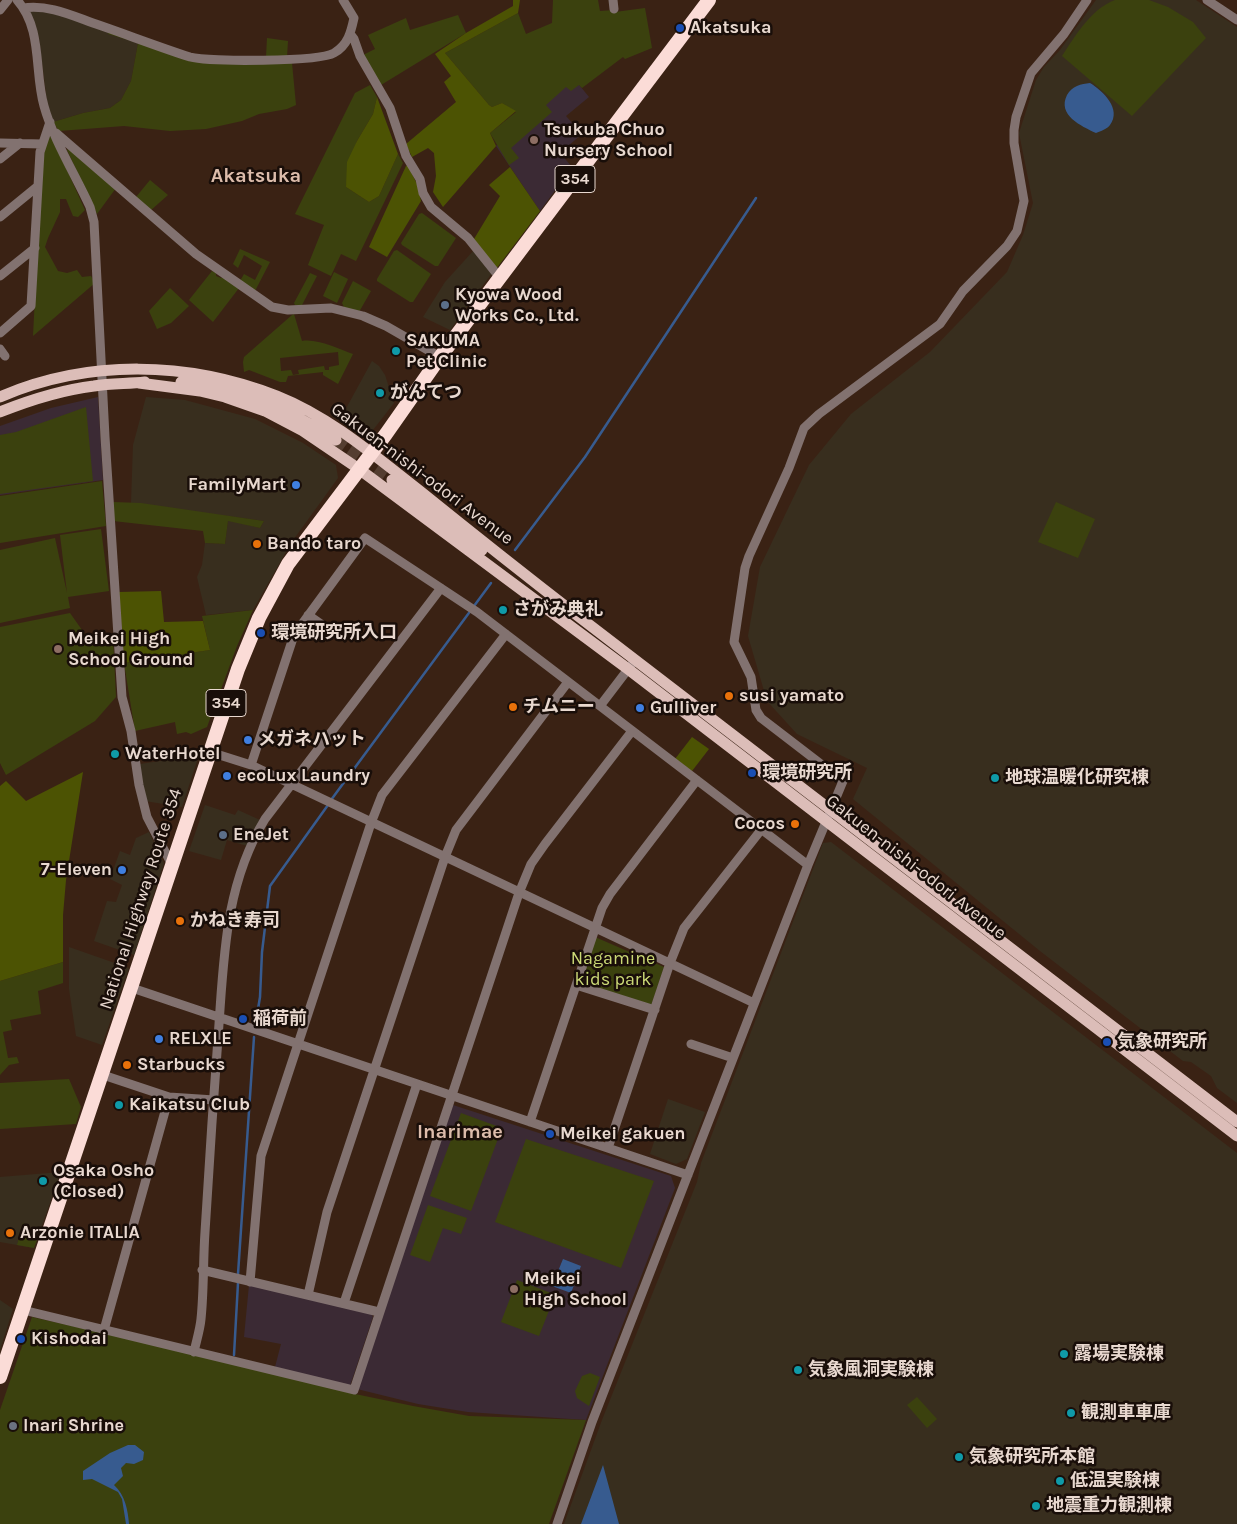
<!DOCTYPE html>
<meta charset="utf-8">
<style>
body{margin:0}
canvas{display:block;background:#3a2214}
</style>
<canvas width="1237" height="1524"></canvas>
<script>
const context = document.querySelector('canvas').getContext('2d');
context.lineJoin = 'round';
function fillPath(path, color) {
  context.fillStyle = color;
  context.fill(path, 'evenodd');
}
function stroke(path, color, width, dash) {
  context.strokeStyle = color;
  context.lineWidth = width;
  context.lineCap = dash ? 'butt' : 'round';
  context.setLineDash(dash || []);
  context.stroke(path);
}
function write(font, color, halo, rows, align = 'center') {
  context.font = font + ' Karla,"Noto Sans JP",sans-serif';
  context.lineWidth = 5;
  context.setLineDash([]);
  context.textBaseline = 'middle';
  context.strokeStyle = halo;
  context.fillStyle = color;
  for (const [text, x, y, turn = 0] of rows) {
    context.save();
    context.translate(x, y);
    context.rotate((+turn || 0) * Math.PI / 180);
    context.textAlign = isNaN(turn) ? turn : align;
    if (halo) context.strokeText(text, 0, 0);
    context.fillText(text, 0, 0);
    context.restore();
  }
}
const commercial = new Path2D(`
 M1096,0H1196L1237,27V1103L1217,1088L1211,1076L1191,1062L1183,1061L1040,951L853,799L867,768L797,734L767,701L748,636L760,567L809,465L851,414L930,352L1007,272L1023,235L1033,203L1019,133L1036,80L1044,67L1060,50Z
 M33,9L60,14L109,32V34L138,43L131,81L121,100L110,108L83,113L53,122L47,102L39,39L35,24L29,12Z
 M474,250L492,273L450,330L423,317L445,282Z
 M372,361L379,366L385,375L394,403L373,430H367L343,414Z
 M146,397L185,400L255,419L303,443L336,465L338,478L291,543L253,610L206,615L197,577L202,565L205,543L225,544L228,520L260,528L264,521L131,503L133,445Z
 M199,755L182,807L145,801L140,764Z
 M205,805L235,815L238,810L260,820L247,846L227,840L221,860L189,851Z
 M149,832L164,863L134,955L94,941L107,901L116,902L122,885L110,879L120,851L130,855L136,838Z
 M831,842L1237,1153V1524H564L602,1420L697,1182L701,1163L823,843Z
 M69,947L129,968L102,1045L76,1036L69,989Z
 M668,1099L705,1112L687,1159L676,1164L650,1154Z
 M61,1172L34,1248L0,1242V1177Z
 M0,1300L13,1309L0,1350Z`);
const education = new Path2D(`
 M567,70L589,97L566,116L582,134L560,153L572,167L540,211L496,146Z
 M98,397L103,480L0,495V426L51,408Z
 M453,1105L671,1176L675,1188L586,1420L468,1412L418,1404L357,1389Z
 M249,1285L371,1313L373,1317L350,1386L275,1367L281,1344L244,1337Z`);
const green = new Path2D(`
 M553,0H598L600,11L615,10V12L645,8L652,48L625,59L623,57L582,88L579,85L571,91L566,87L546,105L552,112L511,148L519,158L509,165L490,133L516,112L502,103L492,107L489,105L445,53L518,13L526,34L552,23Z
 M1115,0H1149L1168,7L1193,22L1206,38L1132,116L1062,56C1075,36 1092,8 1115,0Z
 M458,15L466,33L381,85L363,55L375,49L368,35L406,18L410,30Z
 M109,32L191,60L292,63L296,105L287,109L259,114L242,121L206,129L170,131L124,126L59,131L53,122L83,113L110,108L121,100L131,81L138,43L108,34Z
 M267,38L288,41L287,57H266Z
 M370,85L377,97L373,114L357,141L346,187L369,202L379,196L398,154L403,163L356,261L341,254L331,276L308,265L324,225L295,214L355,93Z
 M49,136L52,137L85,210L78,217L73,216L66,199H60V212L48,238L45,247L58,271L67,273L77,270L82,277L91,276L95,283L33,336L41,179L44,150Z
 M70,147L116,188L97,214L67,150Z
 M150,180L168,195L150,211L136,197Z
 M422,213L456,238L438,266H435L402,245L401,243L419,214Z
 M240,249L270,262L255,291L240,281L244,274L255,280L262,266L244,255L238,268L233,264Z
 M397,250L431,274L413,302H410L377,281V279L394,251Z
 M212,271L216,273V276L221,278L223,277L239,288L213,322L189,300Z
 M334,272L348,279L337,303L323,296Z
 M310,273L317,276L302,305H295L294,303Z
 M353,281L371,291L359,312L344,307L342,303Z
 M170,288L189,306L171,323L157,329L149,311Z
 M294,314L302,341C316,338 339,349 353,354L338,384L323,375V372L288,376L286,382H280L249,370L244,372L243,362L244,357L292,315ZM338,352L339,365L329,367V370H325L324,366L298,370L299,374L293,375L291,370L281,371L280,358Z
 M86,407L93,481L0,494V435L16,432Z
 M102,481L106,526L0,543V496Z
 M113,502L141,503L264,521L260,528L228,521L225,544L205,543L203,531L113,521Z
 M1056,502L1095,519L1078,558L1038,542Z
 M101,529L109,591L68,597L70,608L0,623V550L55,538L67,593L60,535Z
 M253,610L237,646L207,727L191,734L186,732L177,734L175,722L135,731L124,663L210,650L202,616Z
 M70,613L87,637H113L116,697L95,721L6,775L0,763V627Z
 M595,937L664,967L651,1006L581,983Z
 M63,962V983L38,991L41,1014L10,1020L12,1030L3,1032L8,1058L17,1057L19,1063L9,1065L0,1075V981Z
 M69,1079L81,1107L76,1124L0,1129V1083Z
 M461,1113L502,1128L471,1211L430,1196Z
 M526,1139L654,1181L621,1268L495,1222Z
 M428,1205L467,1218L461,1234L443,1228L430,1262L410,1255Z
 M23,1223L38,1237L34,1248L17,1245Z
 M517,1280L551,1293L548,1301L552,1303L539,1336L501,1322Z
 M32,1317L76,1327L104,1330L355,1394L413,1406L469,1416L586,1420L549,1524H0V1410Z
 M590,1373L600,1377L589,1406L577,1398L575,1391L582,1376Z
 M917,1397L937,1419L927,1428L907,1405Z`);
const forest = new Path2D(`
 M513,0H520L518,13L445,53L489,105L492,107L502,103L516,111L490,133L496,146L443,207L433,192L436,176L434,153L428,148L412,157L406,144L456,102L444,82L451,76L435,54L466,33L513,6Z
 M377,97L398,154L379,196L369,202L346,187L347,162L357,141L373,114Z
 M406,166H408L417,184L421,201L387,257L369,247Z
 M510,167L540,211L496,269L474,239L500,196L489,185Z
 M161,591L164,622L203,621L210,650L124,663L119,592Z
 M692,737L709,749L692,771L675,759Z
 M83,772L66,880L63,915V962L0,981V786L6,781L26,801Z`);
const water = new Path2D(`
 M1090,83C1103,91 1122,109 1110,125C1107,129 1101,131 1096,133C1081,126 1057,115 1067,95C1072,86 1081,84 1090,83Z
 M563,1259L581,1266L571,1293L552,1286Z
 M128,1445H135L144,1452L143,1460L134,1464L126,1463L121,1468L123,1476L114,1485C125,1495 128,1510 129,1524H126L122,1499L118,1492L92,1479L83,1480V1471L110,1453Z
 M603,1465L619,1524H581Z`);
const stream = new Path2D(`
 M515,550L585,457L756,198
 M331,800L491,583
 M256,1021L260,997L262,952L270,886L328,805
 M238,1274L254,1037
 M234,1355L238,1283`);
const majorTunnel = new Path2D(`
 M336,440L392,480`);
const minor = new Path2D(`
 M17,0C43,29 34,72 44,106C53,139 76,176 90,207L94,222L105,437L122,697L131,731L139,785L147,817L172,865
 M613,0L614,9
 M1207,0L1237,20
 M23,8C49,4 73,16 96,24C128,35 159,47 190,57C209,62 319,62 334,53C348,45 351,32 354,18L343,0
 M0,10L8,0
 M351,35L354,39L360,56L390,108L406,156L420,179L423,193L431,207L468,238L500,278
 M56,133L196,254L272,307L288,310L331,308L363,316L386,326L440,357
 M0,143L42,144
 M0,159L20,143
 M0,217L38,186
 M0,276L35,248
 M0,333L31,306L40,152L50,122
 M0,349L5,356
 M308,615L338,636
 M600,706L632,664
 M210,752L251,765L754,1003
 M251,765L294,635L365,538L477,612L808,865
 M576,985L655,1010
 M132,988L688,1175
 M691,1044L733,1058
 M103,1075L169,1097L214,1100
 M530,1122L602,908L610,894L697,780
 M608,1148L670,963L684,928L761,830
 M202,1270L379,1312
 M250,1282L261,1156L371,823L382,795L506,634
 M308,1295L327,1212L445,857L456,830L568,682
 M344,1303L417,1084
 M23,1310L354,1390L519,893L531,864L545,844L632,731
 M104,1330L169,1097
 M194,1352C196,1342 200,1330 201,1319C204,1290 203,1261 205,1232C209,1163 214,1093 219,1024C224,953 226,883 265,819L441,588
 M557,1524L592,1422L808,865L843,781L761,718L756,710L751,677L734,642L745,568L749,556L789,468L804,428L819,414L940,324L963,291L1007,246L1017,231L1024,201L1014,143V130L1016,117L1031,73L1064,34L1087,0`);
const major = new Path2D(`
 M198,381C214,386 231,389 247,394C279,406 307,422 336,440
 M181,382L204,383
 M139,383L200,391L225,397L265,411L303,431L359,469L628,669L1237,1136
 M0,397C88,359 188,361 277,396C330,417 375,456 420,491C472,533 525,575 578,616C796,786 1018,952 1237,1122
 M0,412C30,400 61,390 94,386C111,383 128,384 145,382
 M392,480L482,550`);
const highway = new Path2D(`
 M0,1377L238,669L259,618L288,564L386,434L440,357L709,0`);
const markers = [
 [680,28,5,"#1a4fb4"],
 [534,140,5,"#8d6e63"],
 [445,305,5,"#5c6f8a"],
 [396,351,5,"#0f9aa8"],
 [380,393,5,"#0f9aa8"],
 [296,485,5,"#3f7fe0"],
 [257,544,5,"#e8710a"],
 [503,610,5,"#0f9aa8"],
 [261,633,5,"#1a4fb4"],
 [58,649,5,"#8d6e63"],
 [729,696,5,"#e8710a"],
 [513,707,5,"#e8710a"],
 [640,708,5,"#3f7fe0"],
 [248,740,5,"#3f7fe0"],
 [115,754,5,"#0f9aa8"],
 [752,773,5,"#1a4fb4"],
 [227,776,5,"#3f7fe0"],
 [995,778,5,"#0f9aa8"],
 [795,824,5,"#e8710a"],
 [223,835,5,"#5c6f8a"],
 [122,870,5,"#3f7fe0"],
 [180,921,5,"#e8710a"],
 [243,1019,5,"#1a4fb4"],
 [159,1039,5,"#3f7fe0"],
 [1107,1042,5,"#1a4fb4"],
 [127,1065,5,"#e8710a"],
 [119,1105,5,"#0f9aa8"],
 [550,1134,5,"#1a4fb4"],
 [43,1181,5,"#0f9aa8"],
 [10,1233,5,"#e8710a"],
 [514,1289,5,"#8d6e63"],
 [21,1339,5,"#1a4fb4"],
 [1064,1354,5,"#0f9aa8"],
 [798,1370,5,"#0f9aa8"],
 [1071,1413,5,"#0f9aa8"],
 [13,1426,5,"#6b7280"],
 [959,1457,5,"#0f9aa8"],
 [1060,1481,5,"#0f9aa8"],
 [1036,1506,5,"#0f9aa8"]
];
const shields = [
 [575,179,40],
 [226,703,40]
];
const shieldNames = [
 ["354",575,179],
 ["354",226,703]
];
const poiNames = [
 ["Akatsuka",690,28],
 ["Tsukuba Chuo",544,130],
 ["Nursery School",544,151],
 ["Kyowa Wood",455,295],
 ["Works Co., Ltd.",455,316],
 ["SAKUMA",406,341],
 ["Pet Clinic",406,362],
 ["がんてつ",390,393],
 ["FamilyMart",286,485,"right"],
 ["Bando taro",267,544],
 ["さがみ典礼",513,610],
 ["環境研究所入口",271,633],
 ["Meikei High",68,639],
 ["School Ground",68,660],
 ["susi yamato",739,696],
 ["チムニー",523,707],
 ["Gulliver",650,708],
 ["メガネハット",258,740],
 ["WaterHotel",125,754],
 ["環境研究所",762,773],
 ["ecoLux Laundry",237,776],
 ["地球温暖化研究棟",1005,778],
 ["Cocos",785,824,"right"],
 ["EneJet",233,835],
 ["7-Eleven",112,870,"right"],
 ["かねき寿司",190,921],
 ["稲荷前",253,1019],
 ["RELXLE",169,1039],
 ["気象研究所",1117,1042],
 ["Starbucks",137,1065],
 ["Kaikatsu Club",129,1105],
 ["Meikei gakuen",560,1134],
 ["Osaka Osho",53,1171],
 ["(Closed)",53,1192],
 ["Arzonie ITALIA",20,1233],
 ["Meikei",524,1279],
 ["High School",524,1300],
 ["Kishodai",31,1339],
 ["露場実験棟",1074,1354],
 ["気象風洞実験棟",808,1370],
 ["観測車車庫",1081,1413],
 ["Inari Shrine",23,1426],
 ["気象研究所本館",969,1457],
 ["低温実験棟",1070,1481],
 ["地震重力観測棟",1046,1506]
];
const streetNames = [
 ["Gakuen-nishi-odori Avenue",422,474,37],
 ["Gakuen-nishi-odori Avenue",916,867,38],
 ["National Highway Route 354",141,899,-72]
];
const parkNames = [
 ["Nagamine",613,959],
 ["kids park",613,980]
];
const quarterNames = [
 ["Akatsuka",256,176],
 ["Inarimae",460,1132]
];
fillPath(commercial, '#382e1e');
fillPath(education, '#3b2a34');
fillPath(green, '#3b410e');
fillPath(forest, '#4c5303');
fillPath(water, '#375b8f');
stroke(stream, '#375b8f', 2.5);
stroke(majorTunnel, '#543d30', 11, [11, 5.5]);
stroke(minor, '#827270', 9);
stroke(major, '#dcbdb8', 11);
stroke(highway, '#fbdcd7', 14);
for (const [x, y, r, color] of markers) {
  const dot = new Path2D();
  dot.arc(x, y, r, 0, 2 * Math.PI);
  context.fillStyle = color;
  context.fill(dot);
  stroke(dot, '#190e09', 2);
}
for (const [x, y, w] of shields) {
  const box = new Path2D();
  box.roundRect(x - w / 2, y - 13.5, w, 27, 4);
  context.fillStyle = '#190e09';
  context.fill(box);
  stroke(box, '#e8d8cf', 1);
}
write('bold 16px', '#e8d8cf', null, shieldNames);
write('bold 18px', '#e8d8cf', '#190e09', poiNames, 'left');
write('18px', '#e8d8cf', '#190e09', streetNames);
write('18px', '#cbd976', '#190e09', parkNames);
write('bold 20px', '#dcbcab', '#190e09', quarterNames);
</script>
